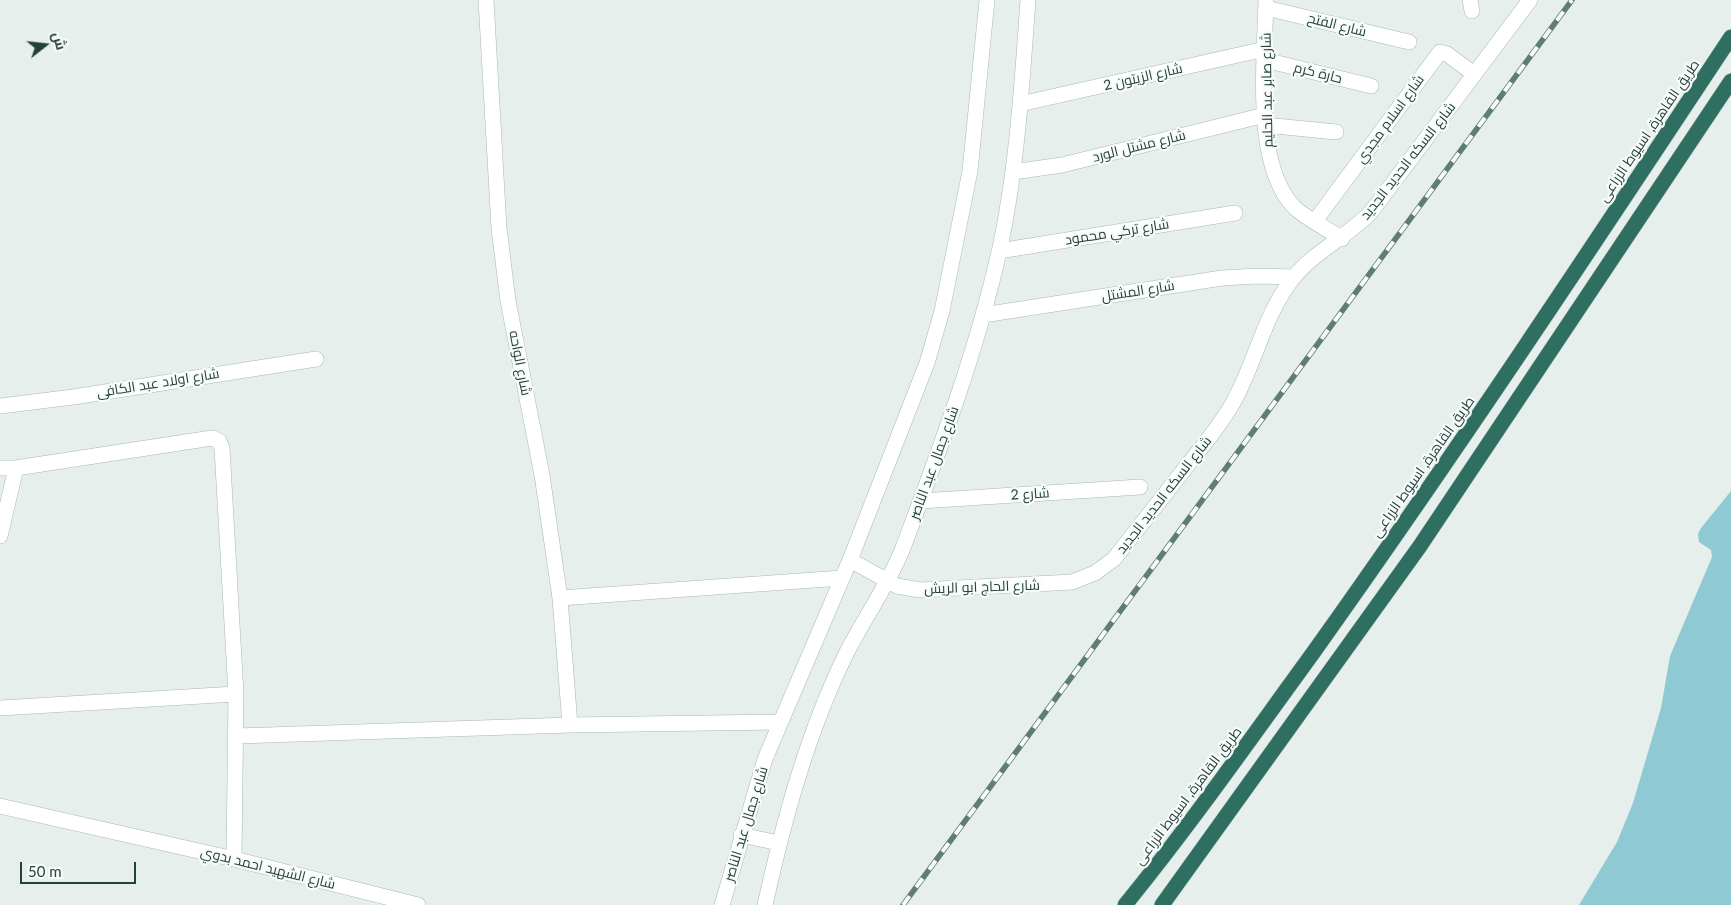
<!DOCTYPE html>
<meta charset="utf-8">
<style>
body{margin:0}
#map{position:relative;width:1731px;height:905px;overflow:hidden;background:#e6efeb;font-family:Lato,Cairo,sans-serif}
canvas{display:block}
.north{position:absolute;left:20px;top:20px;width:50px;height:50px;-webkit-text-stroke:4px #f7fbf9;paint-order:stroke;rotate:74deg;font-size:14px;font-weight:700;line-height:20px;text-align:center;color:#24423a}
.north::after{content:'';display:block;margin:auto;width:18px;height:22px;background:#24423a;clip-path:polygon(50% 0,100% 100%,50% 72%,0 100%)}
.scale{position:absolute;left:20px;top:862px;width:116px;height:22px;box-sizing:border-box;border:2px solid #24423a;border-top:0;padding-left:6px;font-size:15px;line-height:18px;white-space:nowrap;color:#24423a;-webkit-text-stroke:4px #f7fbf9;paint-order:stroke}
</style>
<div id="map">
<canvas width="1731" height="905"></canvas>
<div class="north">ش</div>
<div class="scale">50 m</div>
</div>
<script>
const context = document.querySelector('canvas').getContext('2d');
context.lineJoin = 'round';
function fillPath(path, color) {
  context.fillStyle = color;
  context.fill(path, 'evenodd');
}
function stroke(path, color, width, dash) {
  context.strokeStyle = color;
  context.lineWidth = width;
  context.lineCap = dash ? 'butt' : 'round';
  context.setLineDash(dash || []);
  context.stroke(path);
}
function write(font, color, halo, rows, align = 'center') {
  context.font = font + ' Lato,Cairo,sans-serif';
  context.lineWidth = 4.5;
  context.setLineDash([]);
  context.textBaseline = 'middle';
  context.strokeStyle = halo;
  context.fillStyle = color;
  for (const [text, x, y, turn = 0] of rows) {
    context.save();
    context.translate(x, y);
    context.rotate((+turn || 0) * Math.PI / 180);
    context.textAlign = isNaN(turn) ? turn : align;
    if (halo) context.strokeText(text, 0, 0);
    context.fillText(text, 0, 0);
    context.restore();
  }
}
const water = new Path2D(`
 M1731,491V905H1579L1617,842L1633,803L1661,708L1670,656L1712,557L1711,550L1699,542L1698,534L1701,528Z`);
const minor = new Path2D(`
 M486,0L499,228L508,301L542,475L560,598L570,725
 M1266,0C1265,57 1252,163 1294,207C1305,218 1328,229 1342,239
 M1470,0L1472,11
 M1266,8L1409,42
 M1265,60L1371,86
 M1020,104L1265,49
 M1265,125L1336,132
 M1013,172L1062,165L1265,115
 M1315,221L1440,52L1447,54L1474,74
 M999,251L1235,213
 M983,315L1222,278L1257,276L1294,277
 M0,406L73,397L316,359
 M0,468H16L212,438L219,441L222,448L236,694L234,859
 M921,501L1140,487
 M0,536L16,468
 M850,560L897,586L920,590L1072,582L1095,573L1114,559C1138,528 1163,497 1187,466C1203,445 1221,425 1234,401C1256,361 1264,315 1293,278C1315,251 1347,237 1371,212L1530,0
 M560,598L842,578
 M0,708L236,694
 M237,736L570,725L779,722
 M0,806L234,859L418,905
 M741,835L779,843
 M722,905L765,759L850,560L927,363L942,311L970,171L987,0
 M765,905C784,819 808,731 847,652C865,617 888,585 903,548C939,451 976,354 999,252C1017,170 1022,84 1028,0`);
const highway = new Path2D(`
 M1125,905C1191,824 1251,738 1313,653C1457,451 1594,244 1731,37
 M1162,905L1420,546L1731,81`);
const rail = new Path2D(`
 M903,905L1572,0`);
const streetNames = [
 ["شارع الفتح",1337,25,14],
 ["حارة كرم",1318,73,14],
 ["شارع الزيتون 2",1143,77,-13],
 ["شارع صابر عبد الحليم",1267,90,-91],
 ["شارع اسلام مجدي",1390,119,-54],
 ["طريق القاهرة, اسيوط الزراعى",1649,131,-56],
 ["شارع مشتل الورد",1139,146,-14],
 ["شارع السكه الحديد الجديد",1408,161,-52],
 ["شارع تركي محمود",1117,232,-9],
 ["شارع المشتل",1138,291,-9],
 ["شارع الواحه",520,363,79],
 ["شارع اولاد عبد الكافى",158,383,-9],
 ["شارع جمال عبد الناصر",934,463,-70],
 ["طريق القاهرة, اسيوط الزراعى",1423,467,-55],
 ["شارع 2",1030,494,-4],
 ["شارع السكه الحديد الجديد",1164,495,-52],
 ["شارع الحاج ابو الريش",982,587,-2],
 ["طريق القاهرة, اسيوط الزراعى",1188,796,-53],
 ["شارع جمال عبد الناصر",746,824,-73],
 ["شارع الشهيد احمد بدوي",268,868,14]
];
fillPath(water, '#8ec9d4');
stroke(minor, '#a8b8b2', 16);
stroke(highway, '#c2cac8', 16);
stroke(minor, '#fff', 15);
stroke(highway, '#2f6f62', 15);
stroke(rail, '#5f7d75', 5.5);
stroke(rail, '#f7fbf9', 4, [11]);
write('14px', '#24423a', '#f7fbf9', streetNames);
</script>
